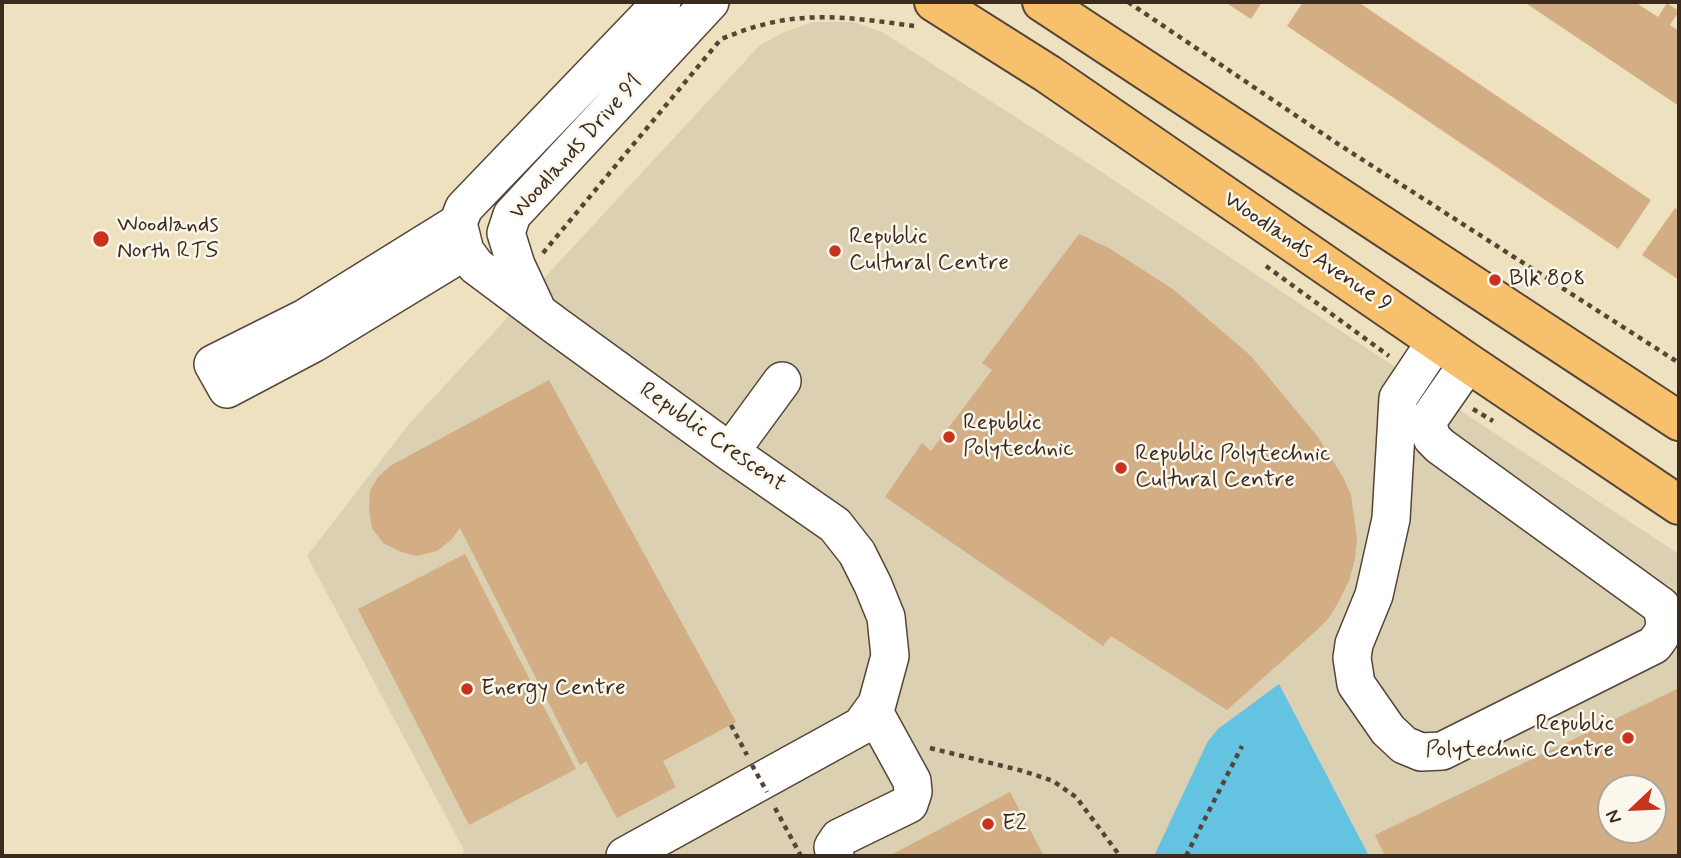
<!DOCTYPE html>
<style>
body{margin:0}
#map{position:relative;width:1681px;height:858px;overflow:hidden;background:#eee1c0;font-family:Mynerve,sans-serif}
canvas{display:block}
.frame{position:absolute;inset:0;border:4px solid #3b2a1e;pointer-events:none}
.north{position:absolute;left:1597px;top:774px;width:70px;height:70px;box-sizing:border-box;background:#fbf7ec;border:2px solid #aea59a;border-radius:50%;rotate:247deg;font-size:19px;font-weight:700;line-height:28px;text-align:center;color:#3b2a1e}
.north::after{content:'';display:block;margin:auto;width:24px;height:32px;background:#c8321e;clip-path:polygon(50% 0,100% 100%,50% 72%,0 100%)}
</style>
<div id="map">
<canvas width="1681" height="858"></canvas>
<div class="frame"></div>
<div class="north">N</div>
</div>
<script>
const context = document.querySelector('canvas').getContext('2d');
context.lineJoin = 'round';
function fillPath(path, color) {
  context.fillStyle = color;
  context.fill(path, 'evenodd');
}
function stroke(path, color, width, dash) {
  context.strokeStyle = color;
  context.lineWidth = width;
  context.lineCap = dash ? 'butt' : 'round';
  context.setLineDash(dash || []);
  context.stroke(path);
}
function write(font, color, halo, rows, align = 'center') {
  context.font = font + ' Mynerve,sans-serif';
  context.lineWidth = 5;
  context.setLineDash([]);
  context.textBaseline = 'middle';
  context.strokeStyle = halo;
  context.fillStyle = color;
  for (const [text, x, y, turn = 0] of rows) {
    context.save();
    context.translate(x, y);
    context.rotate((+turn || 0) * Math.PI / 180);
    context.textAlign = isNaN(turn) ? turn : align;
    if (halo) context.strokeText(text, 0, 0);
    context.fillText(text, 0, 0);
    context.restore();
  }
}
const built = new Path2D(`
 M813,22H854L882,32L1091,165L1520,450L1679,554V856H462L464,850L307,556L409,424L760,45L782,33ZM1611,788H1653V830H1611Z`);
const water = new Path2D(`
 M1279,684L1369,856H1154L1208,741L1218,729Z`);
const building = new Path2D(`
 M1225,2H1262L1251,19Z
 M1303,2H1358L1651,200L1618,249L1287,26Z
 M1524,2H1635L1658,17L1667,3L1679,11L1670,25L1679,31V106Z
 M1675,208L1679,211V280L1642,255Z
 M1079,234L1109,248L1174,290L1251,356L1318,437L1343,477L1351,495L1357,539L1355,559L1349,581L1338,603L1328,619L1317,630L1227,710L1111,636L1103,646L885,497L922,443L931,451L992,370L982,363Z
 M549,380L736,722L663,761L676,787L617,818L586,761L580,765L460,528L451,540L437,551L417,556L401,552L383,543L372,528L369,511L370,491L378,477L390,466Z
 M465,554L576,769L469,825L358,609Z
 M1679,688V856H1385L1375,835ZM1611,788H1653V830H1611Z
 M1010,792L1044,856H889Z`);
const path = new Path2D(`
 M1128,2L1335,142L1679,363
 M543,253L721,39C735,34 748,28 762,25C812,11 863,19 914,26
 M1266,266L1389,356
 M1473,409L1493,421
 M731,725L747,755
 M930,748L1023,771L1053,781L1076,797L1120,856
 M775,808L801,856
 M1186,856L1242,746`);
const minor = new Path2D(`
 M458,223L305,318L213,364L227,389L314,343L465,251
 M536,308L516,265L506,233L512,215L710,2
 M1436,341L1398,398L1391,519L1374,595L1354,644L1352,658L1356,684L1388,730L1404,745L1421,752L1442,751L1654,645C1666,630 1667,625 1661,606L1440,446L1432,438L1427,422L1468,363
 M730,452L782,381
 M625,856L861,726L877,704L890,656L886,617L873,585L857,553L835,525L730,452L555,325L476,266L465,251L458,223L464,208L662,2
 M835,856L833,847L839,838L909,804L913,792L912,781L873,710`);
const major = new Path2D(`
 M934,2L1048,74L1468,363L1679,505
 M1042,2L1679,421`);
const pathBridge = new Path2D(`
 M752,765L767,792`);
const markers = [
 [101,239,9,"#c8321e"],
 [835,251,7,"#c8321e"],
 [1495,280,7,"#c8321e"],
 [949,437,7,"#c8321e"],
 [1121,468,7,"#c8321e"],
 [467,689,7,"#c8321e"],
 [1628,738,7,"#c8321e"],
 [988,824,7,"#c8321e"]
];
const streetNames = [
 ["Woodlands Drive 91",577,148,-48],
 ["Woodlands Avenue 9",1307,253,34],
 ["Republic Crescent",712,438,35]
];
const poiNames = [
 ["Woodlands",117,226],
 ["North RTS",117,252],
 ["Republic",849,238],
 ["Cultural Centre",849,264],
 ["Blk 808",1509,280],
 ["Republic",963,424],
 ["Polytechnic",963,450],
 ["Republic Polytechnic",1135,455],
 ["Cultural Centre",1135,481],
 ["Energy Centre",481,689],
 ["Republic",1614,725,"right"],
 ["Polytechnic Centre",1614,751,"right"],
 ["E2",1002,824]
];
fillPath(built, '#dbd0b1');
fillPath(water, '#63c3e1');
fillPath(building, '#d3ad83');
stroke(minor, '#564536', 40);
stroke(major, '#564536', 42);
stroke(path, '#564536', 4.5, [5, 5]);
stroke(minor, '#fff', 37);
stroke(major, '#f7c06c', 38);
stroke(pathBridge, '#564536', 4.5, [5, 5]);
for (const [x, y, r, color] of markers) {
  const dot = new Path2D();
  dot.arc(x, y, r, 0, 2 * Math.PI);
  context.fillStyle = color;
  context.fill(dot);
  stroke(dot, '#fbf7ec', 2.5);
}
write('23px', '#3b2a1e', '#fbf7ec', streetNames);
write('23px', '#3b2a1e', '#fbf7ec', poiNames, 'left');
</script>
